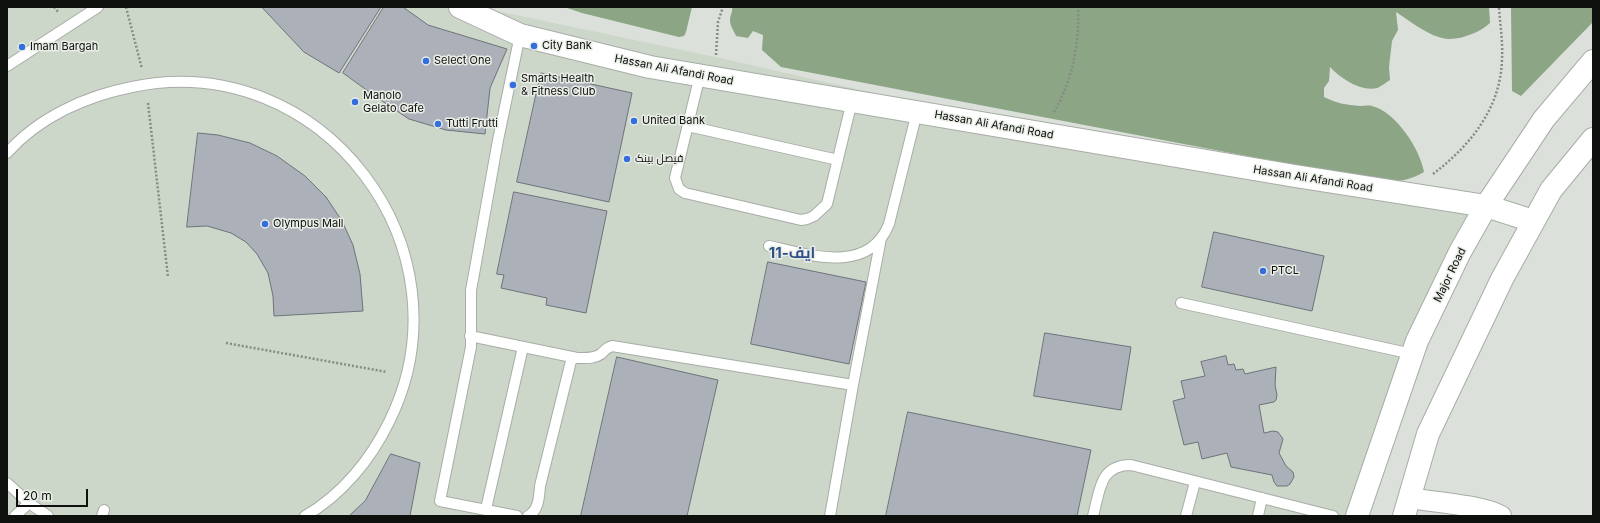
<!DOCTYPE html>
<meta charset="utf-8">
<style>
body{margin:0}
#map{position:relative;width:1600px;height:523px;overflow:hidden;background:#dbe1da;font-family:Inter,sans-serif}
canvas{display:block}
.frame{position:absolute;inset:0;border:8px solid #0e100d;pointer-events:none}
.scale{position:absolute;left:16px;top:489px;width:72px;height:18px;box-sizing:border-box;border:2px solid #0e100d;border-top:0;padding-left:5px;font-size:12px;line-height:14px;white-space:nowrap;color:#0e100d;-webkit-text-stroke:3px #e9eee7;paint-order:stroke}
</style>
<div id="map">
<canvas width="1600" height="523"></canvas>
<div class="frame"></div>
<div class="scale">20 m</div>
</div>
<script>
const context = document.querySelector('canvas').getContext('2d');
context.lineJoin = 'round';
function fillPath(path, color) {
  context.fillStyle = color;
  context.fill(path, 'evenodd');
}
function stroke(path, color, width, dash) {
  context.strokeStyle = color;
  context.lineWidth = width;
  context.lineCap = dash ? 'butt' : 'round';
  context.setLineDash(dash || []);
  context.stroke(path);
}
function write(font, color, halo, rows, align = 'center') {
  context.font = font + ' Inter,Cairo,sans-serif';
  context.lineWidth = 3;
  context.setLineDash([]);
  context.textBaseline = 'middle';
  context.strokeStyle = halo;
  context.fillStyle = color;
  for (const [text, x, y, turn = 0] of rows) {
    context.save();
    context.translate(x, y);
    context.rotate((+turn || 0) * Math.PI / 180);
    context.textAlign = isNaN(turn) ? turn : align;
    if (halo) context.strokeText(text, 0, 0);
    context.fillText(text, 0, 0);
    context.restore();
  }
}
const built = new Path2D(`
 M7,7H490L497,11L720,58L1076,139L1480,205L1359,516H7Z`);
const forest = new Path2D(`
 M564,7H692L686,32L684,36L679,37L582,13Z
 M732,7H1489L1490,23C1480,33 1456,42 1442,38C1428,35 1408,20 1396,12L1398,30L1392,41L1389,67L1390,80C1386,82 1381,87 1377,88C1361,92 1340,78 1330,67L1329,81L1324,88V97C1336,103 1346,105 1360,106C1364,106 1369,105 1372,106C1396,112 1420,149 1424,172C1405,183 1393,182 1372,180L781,67L762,50L763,35L753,31L748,38L736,36C734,31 730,26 730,20C730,15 733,12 732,7Z
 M1511,7H1593V22L1521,96L1512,91Z`);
const building = new Path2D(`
 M262,7H381L339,73L304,52Z
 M384,7H403L428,25L507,49L490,88L485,134L446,130L409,119L379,99L343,73Z
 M541,73L632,93L609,202L517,182Z
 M198,133L218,135L250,143L277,156L305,176L326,197L342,221L353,245L360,274L363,311L274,316L273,296L268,273L257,254L246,242L231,233L207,226L187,227Z
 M514,192L607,211L586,313L546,305L547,298L501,288L504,275L497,274Z
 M1214,232L1324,256L1312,311L1202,287Z
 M768,262L866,282L849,364L751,344Z
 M1045,333L1131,347L1121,410L1034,396Z
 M1226,356L1228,365L1234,364L1236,370L1243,369L1245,374L1276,367L1275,385L1277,395L1276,400L1274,402L1259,405L1264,433L1273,431L1278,432L1283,439L1279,453L1286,466L1293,472L1294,477L1290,484L1287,486H1277L1274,482L1272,475L1231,467L1227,453L1202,459L1198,442L1184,445L1173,401L1185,398L1181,381L1205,376L1201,362Z
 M617,357L718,380L687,516H581Z
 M908,412L1091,450L1077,516H886Z
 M391,454L420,463L410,516H349L365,501Z`);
const path = new Path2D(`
 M54,7L59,13
 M126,7L142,69
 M716,55L718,22L723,7
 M148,103L168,277
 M1054,112C1072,81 1080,43 1078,7
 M1433,174C1470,146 1501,108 1502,59C1503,42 1500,24 1499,7
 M226,343L387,372`);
const service = new Path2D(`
 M7,66L98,7
 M700,75L675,178L679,189L685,193L801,220L807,219L814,216L827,204L852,101
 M688,126L838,160
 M7,153C39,117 86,96 132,87C322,47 475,249 389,422C371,459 342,495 305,516
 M769,246C809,255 869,275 889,224L917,112
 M1181,303L1412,354
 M470,336L577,358C585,358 594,359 601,354C605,350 606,348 612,346L853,385L881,238
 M7,483L29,503L48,516
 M486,509L523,347
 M15,516L29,503
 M102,516L104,510
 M517,516L440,501L471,347V290L474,274L498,140L520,35
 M528,516C539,510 539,497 540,486L572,357
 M830,516L853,385
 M1093,516C1100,491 1099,465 1131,465L1333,516
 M1186,516L1195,482
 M1258,516L1262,498`);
const minor = new Path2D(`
 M1409,498C1433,502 1482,505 1501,516`);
const tertiary = new Path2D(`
 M460,7L520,35L650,67L1295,176L1486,206L1533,221
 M1357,516L1417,341L1460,252L1486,206L1544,119L1593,61
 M1404,516L1428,434L1502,279L1551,190L1593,139`);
const markers = [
 [534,46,4,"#346edc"],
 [22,47,4,"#346edc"],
 [426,61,4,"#346edc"],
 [513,85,4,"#346edc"],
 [355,102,4,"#346edc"],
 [634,121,4,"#346edc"],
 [438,124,4,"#346edc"],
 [627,159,4,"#346edc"],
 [265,224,4,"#346edc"],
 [1263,271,4,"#346edc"]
];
const poiNames = [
 ["City Bank",542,46],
 ["Imam Bargah",30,47],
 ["Select One",434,61],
 ["Smarts Health",521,79],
 ["& Fitness Club",521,92],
 ["Manolo",363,96],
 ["Gelato Cafe",363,109],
 ["United Bank",642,121],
 ["Tutti Frutti",446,124],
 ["فیصل بینک",635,159],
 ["Olympus Mall",273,224],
 ["PTCL",1271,271]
];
const streetNames = [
 ["Hassan Ali Afandi Road",674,70,11],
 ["Hassan Ali Afandi Road",994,125,10],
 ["Hassan Ali Afandi Road",1313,179,9],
 ["Major Road",1450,275,-64]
];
const districtNames = [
 ["ایف-11",792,253]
];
fillPath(built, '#ccd6c9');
fillPath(forest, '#8ba585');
fillPath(building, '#acb0b8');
stroke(building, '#6f737a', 1);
stroke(service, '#a8ada7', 12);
stroke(minor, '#a8ada7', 22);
stroke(tertiary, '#a8ada7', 24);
stroke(path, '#878b86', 2.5, [2, 2]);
stroke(service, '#fff', 10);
stroke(minor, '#fff', 20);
stroke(tertiary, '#fff', 22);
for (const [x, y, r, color] of markers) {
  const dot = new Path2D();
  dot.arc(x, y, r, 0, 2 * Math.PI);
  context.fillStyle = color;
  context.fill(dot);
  stroke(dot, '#e9eee7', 1.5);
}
write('11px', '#0e100d', '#e9eee7', poiNames, 'left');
write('11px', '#0e100d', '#e9eee7', streetNames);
write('bold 15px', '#314f88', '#e9eee7', districtNames);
</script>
